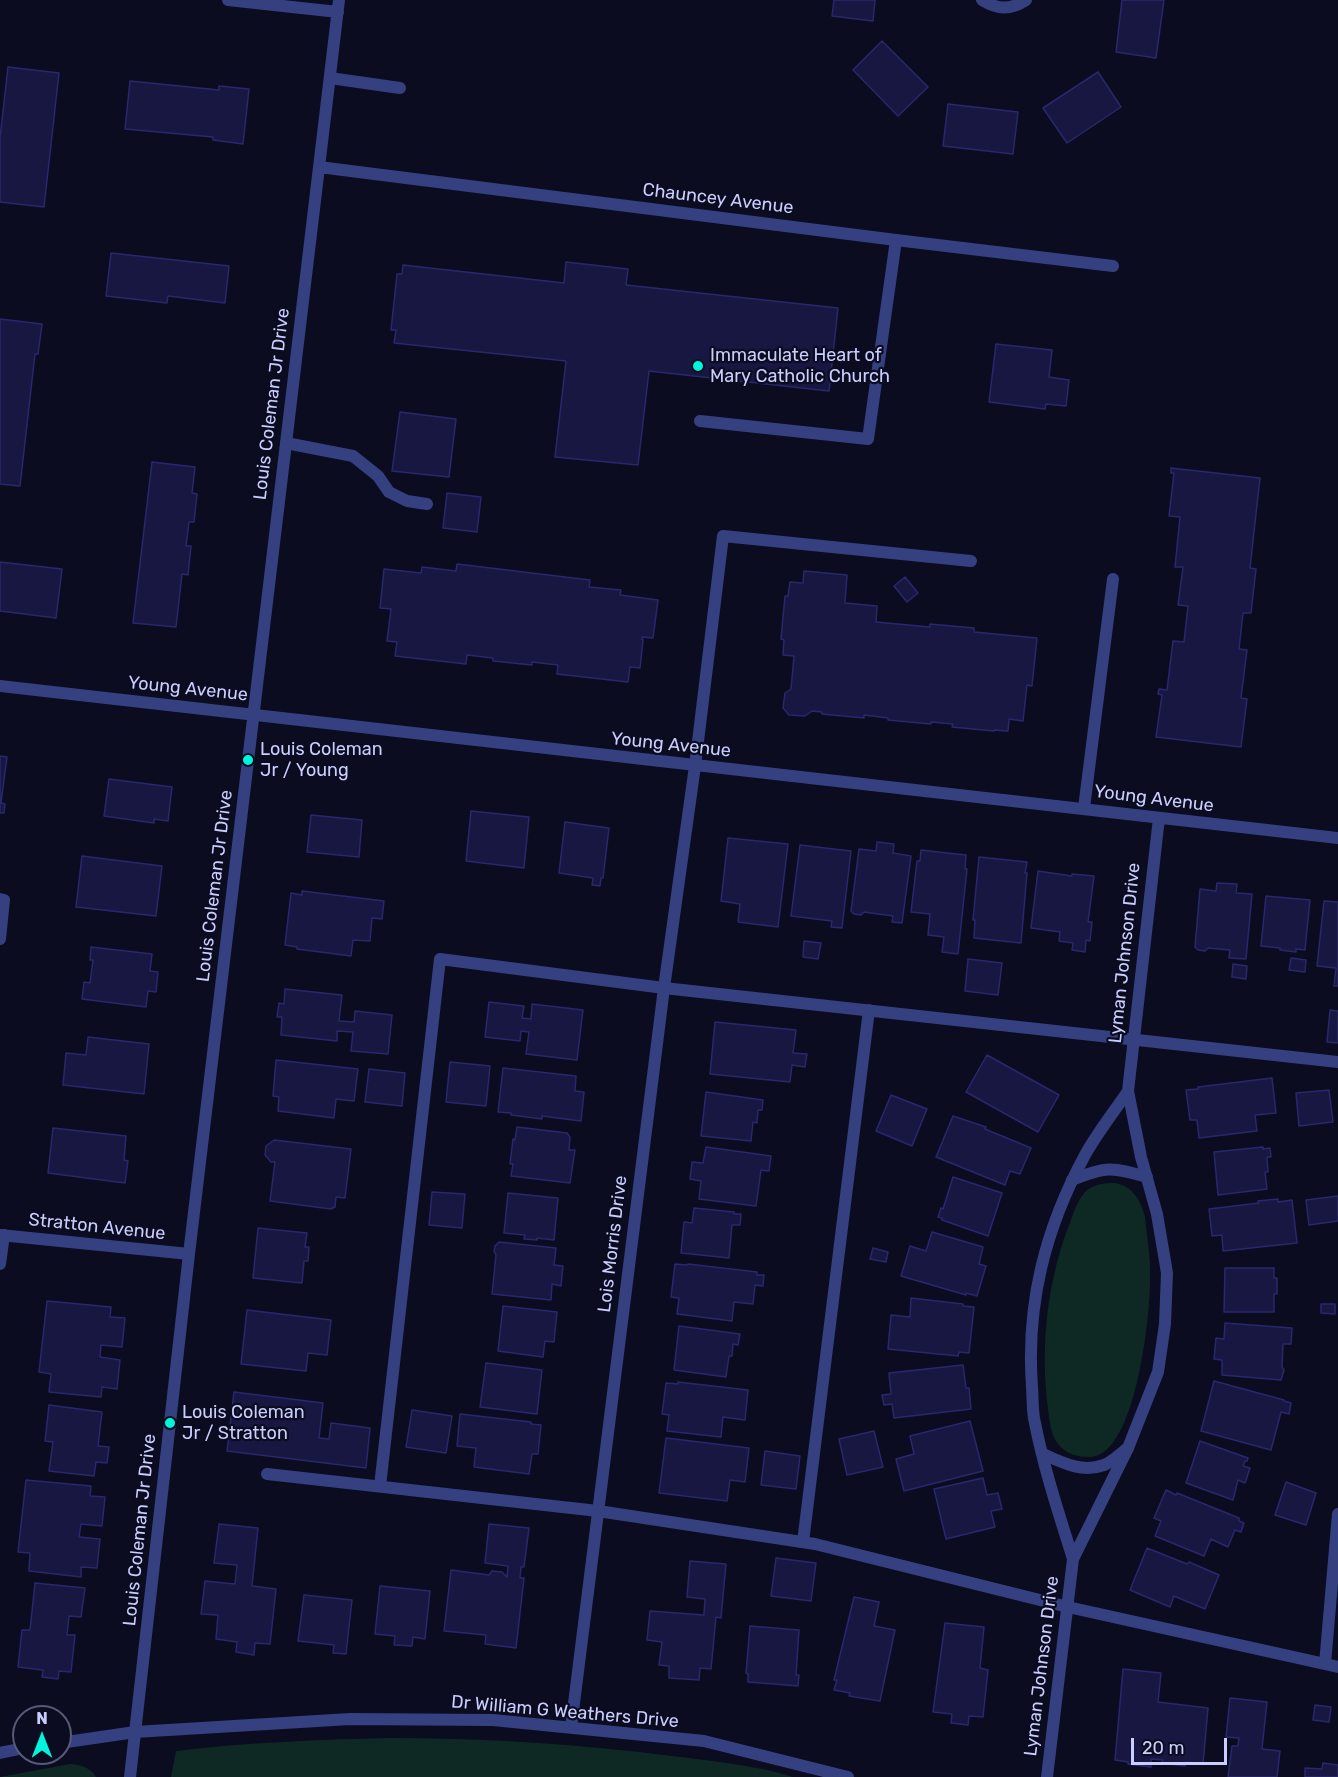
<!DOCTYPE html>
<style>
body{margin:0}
#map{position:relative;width:1338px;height:1777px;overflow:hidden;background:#0b0c1f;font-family:Rubik,sans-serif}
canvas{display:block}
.north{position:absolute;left:12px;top:1705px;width:60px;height:60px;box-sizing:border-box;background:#0b0c1f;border:2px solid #575a79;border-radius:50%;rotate:0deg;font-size:16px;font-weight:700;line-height:24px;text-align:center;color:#caceff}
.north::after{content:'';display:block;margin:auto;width:21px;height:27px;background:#00f5dd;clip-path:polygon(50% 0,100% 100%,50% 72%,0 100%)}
.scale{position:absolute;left:1131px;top:1738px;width:96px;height:27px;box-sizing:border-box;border:3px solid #caceff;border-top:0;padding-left:8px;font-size:18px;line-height:21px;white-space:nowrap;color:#caceff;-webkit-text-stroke:4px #0b0c1f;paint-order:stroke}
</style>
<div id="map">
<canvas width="1338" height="1777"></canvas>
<div class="north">N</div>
<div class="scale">20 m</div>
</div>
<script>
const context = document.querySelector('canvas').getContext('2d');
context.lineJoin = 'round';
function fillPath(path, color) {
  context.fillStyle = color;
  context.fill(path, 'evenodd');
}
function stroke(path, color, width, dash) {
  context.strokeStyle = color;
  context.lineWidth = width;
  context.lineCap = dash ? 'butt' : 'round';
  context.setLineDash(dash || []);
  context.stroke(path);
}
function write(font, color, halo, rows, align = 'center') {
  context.font = font + ' Rubik,sans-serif';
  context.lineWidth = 4.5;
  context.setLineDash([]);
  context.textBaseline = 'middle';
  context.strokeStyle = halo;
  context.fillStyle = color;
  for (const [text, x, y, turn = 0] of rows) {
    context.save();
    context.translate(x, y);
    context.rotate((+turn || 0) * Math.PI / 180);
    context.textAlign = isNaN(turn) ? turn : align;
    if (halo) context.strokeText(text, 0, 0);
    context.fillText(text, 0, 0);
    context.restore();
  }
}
const green = new Path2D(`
 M1115,1183C1133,1186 1141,1201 1145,1217C1147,1238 1151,1259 1150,1281C1150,1315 1136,1456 1090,1457C1077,1457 1066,1454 1058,1444C1050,1434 1050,1421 1048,1409C1040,1347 1047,1279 1071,1220C1074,1211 1078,1200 1085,1192C1093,1184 1104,1183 1115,1183Z
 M390,1738C485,1738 578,1744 672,1756C712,1761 755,1765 793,1777H171L176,1751C247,1742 319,1740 390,1738Z
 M70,1764C81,1765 90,1767 96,1777H0Z`);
const building = new Path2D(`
 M834,0H875L873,21L832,16Z
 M1122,0H1164L1156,58L1116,52Z
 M882,41L928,87L898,116L853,70Z
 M8,67L59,73L44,207L0,202V138Z
 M1098,72L1121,107L1067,143L1043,108Z
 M130,81L219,90V86L249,89L243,144L213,140V137L125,129Z
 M948,104L1018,112L1013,154L943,146Z
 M111,253L229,266L225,303L168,296L167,303L106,296Z
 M566,262L628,269L626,285L838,308L829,391L649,371L638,465L555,457L566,361L394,343L396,330H391L397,274H402L403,265L564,283Z
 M0,319L42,324L38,354H35L20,486L0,484Z
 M996,344L1052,350L1049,377L1069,380L1066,406L1046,404L1045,409L989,402Z
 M400,412L456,419L449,477L392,471Z
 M152,462L195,467L192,493L197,494L194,522H189L186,546H191L188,575L182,574L176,627L133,623Z
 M1171,468L1260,478L1250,568L1256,569L1251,613H1243L1239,649L1247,650L1241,698L1247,699L1241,747L1156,737L1162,695L1158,694L1159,689L1167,690L1173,641L1184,642L1188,606L1178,605L1183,567H1175L1180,517L1169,516L1174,473H1171Z
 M447,493L481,497L477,532L443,528Z
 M0,562L62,569L56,618L0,611Z
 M457,564L590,580L589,587L621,590L620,595L658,600L653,638L642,637V639L643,640L640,668L630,667L628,682L557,674L558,665L532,662V665L493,661V658L467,655L466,664L395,656L397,642L387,641L391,609L380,608L384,569L421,573L422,567L456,571Z
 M804,571L847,575L845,603L877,606L876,622L930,627V624L974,628V632L1037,638L1032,686L1027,685L1023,721L1009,719L1008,731L994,730V731L952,727L953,724L931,722V724L888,720V718L864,715V718L822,714V712L812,711L805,716L789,715L783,708L785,693L791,689L794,656L783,655L784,640L781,639L785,596H788L790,582L803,583Z
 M905,577L918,593L907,602L894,586Z
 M0,756L7,757L1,803L5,804L4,813H0Z
 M109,779L172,787L168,821L154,819V823L104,816Z
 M471,811L529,817L524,868L466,861Z
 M311,815L362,820L359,857L307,852Z
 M565,822L609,828L603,878H601L600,886L592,885L593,878L559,873Z
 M728,838L788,844L778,927L738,922L740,904L721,901Z
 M877,842L894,844L893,853L911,856L902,923L892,922L893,916L864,912L861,915L854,914L851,911L859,849L876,851Z
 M800,845L851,851L842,928L831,927L832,921L791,916Z
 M921,850L966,855L965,869H967L958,954L942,952L944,937L928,935L930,914L911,912L917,861H920Z
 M82,856L162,866L156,916L76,907Z
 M979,857L1027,862L1025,873H1027L1021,943L974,938L975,920H973Z
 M1038,871L1072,876V874L1094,876L1088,922H1092L1090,941L1086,940L1085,952L1072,950L1073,943L1059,941L1060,932L1031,928Z
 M1217,883L1237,884L1236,893L1252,894L1246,959L1229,958L1230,950L1208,948L1205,951L1198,950L1195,947L1200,889L1216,891Z
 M302,891L384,901L382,919L372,918L370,941L353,940L351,956L297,949V947L285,945L291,893L302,895Z
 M1266,896L1310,900L1305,950L1296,949V952L1280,950V948L1261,946Z
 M1324,901L1338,902V986H1334L1336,968L1317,966Z
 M804,941L821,943L818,959L803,957Z
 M91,947L152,954L150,971L158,972L156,992L148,991L146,1007L82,999L84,982L90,983L93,960H90Z
 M1291,958L1306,960L1305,972L1289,970Z
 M968,959L1002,963L998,995L965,991Z
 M1233,964L1247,966L1246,979L1232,977Z
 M285,989L342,995L339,1021L354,1022L355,1011L392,1015L388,1054L351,1051L353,1032L337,1031V1041L281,1035L282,1017H277L279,1003L284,1004Z
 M489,1002L524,1006L522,1018L531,1019L532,1004L583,1010L577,1060L526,1054L529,1032L521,1031L520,1041L485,1037Z
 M1330,1010L1338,1011V1043L1327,1042Z
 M715,1022L796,1030L793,1053L807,1054L805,1067L792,1065L790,1082L710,1074Z
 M88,1037L149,1044L144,1094L63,1085L66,1053L86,1055Z
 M987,1055L1059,1095L1038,1132L966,1092Z
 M276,1060L358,1069L354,1101L336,1099L334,1118L278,1111L279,1097L273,1096Z
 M450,1062L490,1066L486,1106L446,1102Z
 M503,1068L576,1076L575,1091L584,1092L581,1121L542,1116V1119L511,1115V1113L498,1112Z
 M369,1069L405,1073L402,1106L365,1102Z
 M1272,1078L1276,1113L1255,1115L1257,1131L1199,1138L1197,1120H1190L1186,1090L1198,1089V1087Z
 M1329,1090L1333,1122L1299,1126L1296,1093Z
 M706,1092L763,1100L762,1110H758L757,1123L753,1122L751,1141L701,1136Z
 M891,1095L927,1109L912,1146L876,1131Z
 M953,1116L986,1127L985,1129L1031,1148L1020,1174L1010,1171L1005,1185L936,1157Z
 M517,1127L567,1133L570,1137L569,1150H575L570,1183L511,1176L513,1164H510L513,1139L515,1140Z
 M53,1128L126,1136L124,1160L128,1161L125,1183L48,1173Z
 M274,1140L351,1149L345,1198L336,1197L335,1207L331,1209L270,1201L275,1162H271L265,1155L266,1146Z
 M706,1147L771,1156L769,1171L761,1170L756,1206L699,1199L701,1181L690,1179L692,1162L703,1163Z
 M1263,1147V1149L1270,1148L1271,1157H1267L1268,1172H1265L1267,1189L1218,1195L1214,1152Z
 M953,1177L1002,1193L988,1236L942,1220V1218L938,1217L941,1208L943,1209Z
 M432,1192L465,1194L462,1228L429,1225Z
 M508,1193L558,1198L554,1240L537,1238V1240L524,1239L525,1235L504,1233Z
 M1338,1196V1221L1309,1225L1306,1200Z
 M1278,1199V1202L1292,1200L1297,1243L1223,1251L1222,1235L1212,1236L1209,1209L1259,1203L1258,1201Z
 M694,1208L734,1212V1214H741L740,1225H732L729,1258L681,1253L684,1222L692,1223Z
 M258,1228L307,1233L305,1247H309L308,1261H304L302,1283L253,1278Z
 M932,1232L983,1247L979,1264L986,1266L977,1296L966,1293V1295L901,1276L910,1246L926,1251Z
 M499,1242L556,1248L554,1265L563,1266L561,1286L552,1284L551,1300L492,1294L496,1255L494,1251L495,1246Z
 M873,1248L888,1252L886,1262L870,1259Z
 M675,1264L687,1265L688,1264L757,1272V1275H764L763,1286L755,1285L753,1304L734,1302L732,1321L677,1314L679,1298L671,1297Z
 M1225,1268H1274V1278H1277V1294H1274V1312H1224Z
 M911,1298L963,1304V1306L974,1307L969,1353L959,1352L958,1356L888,1349L891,1315L910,1317Z
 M47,1301L111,1307L110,1317L125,1318L122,1347L101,1345L100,1357L120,1360L117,1389L102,1387L101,1397L49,1392L51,1374L39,1372Z
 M1321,1304H1335V1314L1321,1313Z
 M503,1306L557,1312L554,1342L545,1341L543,1357L498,1351Z
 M247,1310L331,1320L327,1355L308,1353L306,1371L241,1364Z
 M1225,1323L1292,1328L1291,1344H1283L1282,1367L1284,1370L1281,1380L1222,1375V1360L1214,1359L1216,1338L1224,1339Z
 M679,1326L740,1334L738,1345L733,1344L732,1356H729L726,1377L674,1370Z
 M486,1363L542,1370L537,1414L480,1407Z
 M963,1365L966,1388H969L971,1409L894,1418L892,1404L884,1405L882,1395L891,1394L889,1373Z
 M1214,1381L1284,1400V1401L1291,1403L1289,1414L1281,1412L1271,1450L1201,1431Z
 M678,1382L748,1390L745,1420L723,1417L721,1437L667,1431L669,1415L662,1414L666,1383L678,1384Z
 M234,1392L323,1403L319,1438L329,1439L331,1423L370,1428L366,1468L227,1451Z
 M49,1405L102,1412L98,1446L109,1447L107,1463L96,1462L94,1476L49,1471L53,1442L45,1441Z
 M412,1410L452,1416L446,1453L406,1447Z
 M460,1414L531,1422V1424L541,1425L538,1454H532L529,1474L474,1467L476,1448L457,1446Z
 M970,1421L983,1471L904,1491L896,1459L914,1454L910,1436Z
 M874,1431L883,1467L847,1475L839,1439Z
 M666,1438L749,1448L745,1482L730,1480L727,1501L659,1493Z
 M1200,1441L1248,1458L1247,1461H1245L1243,1466L1250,1468L1245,1483L1238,1480L1233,1500L1186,1483Z
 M765,1451L800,1456L796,1489L761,1485Z
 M983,1478L987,1495L998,1493L1002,1509L991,1511L995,1527L946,1539L934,1489Z
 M26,1480L91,1486L90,1496L105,1497L102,1526L81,1524L79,1537L100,1539L97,1568L81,1567V1577L29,1571L30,1553L18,1552Z
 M1286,1482L1316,1493L1306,1525L1275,1515Z
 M1166,1490L1176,1495L1177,1493L1239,1518V1521L1244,1523L1241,1532L1235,1530L1228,1547L1211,1539L1204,1556L1155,1536L1161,1521L1154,1518Z
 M219,1524L258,1528L252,1586L276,1589L270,1644L255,1643L254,1655L236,1652L237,1642L216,1639L218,1615L201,1614L205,1581L235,1584L237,1565L214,1563Z
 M489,1524L529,1528L524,1567H521L520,1578H524L516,1648L485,1644L486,1635L444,1631L451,1570L489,1575L492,1571L502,1572L507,1577L508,1566L485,1563Z
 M1147,1548L1187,1564L1189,1562L1219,1575L1205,1609L1174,1596L1170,1607L1130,1590Z
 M776,1558L816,1563L811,1601L771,1596Z
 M690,1561L726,1564L721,1618L716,1617L711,1669L700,1668L699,1680L669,1678V1666L659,1665L662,1642L647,1640L650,1611L704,1615L705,1599L687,1597Z
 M35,1583L85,1588L81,1617L69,1616L67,1635H75L71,1672L59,1671L58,1679L42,1677L43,1670L18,1667L22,1630H30Z
 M380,1586L430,1591L425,1639L413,1637L412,1646L394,1645L395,1636L375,1634Z
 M304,1595L352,1600L346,1654L333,1653L334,1645L298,1641Z
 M854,1597L879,1602L874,1626L895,1630L880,1701L849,1696L850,1693L834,1690L837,1680H834Z
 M945,1623L984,1627L980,1668L988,1670L983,1717L969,1716L968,1725L951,1723L952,1714L933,1712Z
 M750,1626L799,1630L796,1675H799L798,1686L748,1682V1674L746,1673Z
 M1123,1669L1161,1673L1158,1702L1208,1708L1203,1764L1186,1762L1185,1766L1162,1763L1163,1760L1151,1759V1767L1128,1764V1762L1115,1760Z
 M1230,1698L1267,1702L1262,1749L1280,1751L1277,1777H1228L1232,1746H1238L1239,1738L1226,1737Z
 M1315,1705L1331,1707L1329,1722L1313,1720Z
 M1323,1763L1338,1765V1777H1305V1768L1322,1769Z`);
const lane = new Path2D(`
 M330,78L400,88
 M700,421L868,439L896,240
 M286,443L353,456L378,476L389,492L407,501L427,504
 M695,766L723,536L971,561
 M1084,808L1113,579
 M0,899L4,900L0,939
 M1072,1180C1106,1166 1112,1167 1147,1177
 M0,1264L4,1235
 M1043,1454C1063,1463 1082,1473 1104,1465C1112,1462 1121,1453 1128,1448
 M267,1474L598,1511L815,1544L1068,1607L1338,1667
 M380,1486L440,959L664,988L1338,1062
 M803,1542L869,1010
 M1325,1664L1338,1514`);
const street = new Path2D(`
 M228,0L338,12
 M982,0C998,10 1011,10 1026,0
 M319,167L896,240L1113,266
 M0,686L1338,838
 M1128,1091L1159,818
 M0,1235L189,1254
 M571,1727L664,988L695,766
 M60,1743L135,1732L350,1719L493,1720L704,1741L848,1777
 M0,1753L24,1748
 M130,1777L189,1254L339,0
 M1047,1777L1073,1559L1128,1448L1158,1372L1165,1324L1167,1273L1157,1214L1141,1157L1128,1091C1114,1112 1097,1133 1085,1155C1045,1229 1026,1304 1032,1387C1033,1399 1032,1412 1035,1423C1044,1469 1059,1514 1073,1559`);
const markers = [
 [698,366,6,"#00f5dd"],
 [248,760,6,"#00f5dd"],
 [170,1423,6,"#00f5dd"]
];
const streetNames = [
 ["Chauncey Avenue",718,199,7],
 ["Louis Coleman Jr Drive",272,404,-83],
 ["Young Avenue",188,689,6],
 ["Young Avenue",671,745,6],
 ["Young Avenue",1154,799,7],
 ["Louis Coleman Jr Drive",215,886,-83],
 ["Lyman Johnson Drive",1125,953,-84],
 ["Stratton Avenue",97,1227,6],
 ["Lois Morris Drive",613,1244,-83],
 ["Louis Coleman Jr Drive",140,1530,-84],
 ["Lyman Johnson Drive",1042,1666,-83],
 ["Dr William G Weathers Drive",565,1712,5]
];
const poiNames = [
 ["Immaculate Heart of",710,356],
 ["Mary Catholic Church",710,377],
 ["Louis Coleman",260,750],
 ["Jr / Young",260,771],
 ["Louis Coleman",182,1413],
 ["Jr / Stratton",182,1434]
];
fillPath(green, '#0e2923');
fillPath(building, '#171741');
stroke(building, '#28286e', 1.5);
stroke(lane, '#344080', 12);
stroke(street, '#344080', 12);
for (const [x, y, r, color] of markers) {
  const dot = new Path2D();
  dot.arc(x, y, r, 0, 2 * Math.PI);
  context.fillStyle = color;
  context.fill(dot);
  stroke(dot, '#0b0c1f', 2);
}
write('18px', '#caceff', '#0b0c1f', streetNames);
write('18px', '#caceff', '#0b0c1f', poiNames, 'left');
</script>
